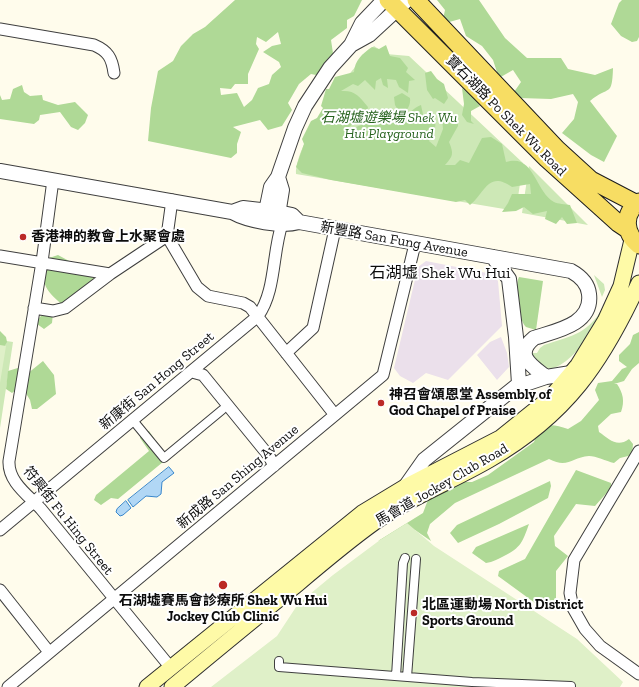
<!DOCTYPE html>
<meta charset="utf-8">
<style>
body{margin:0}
canvas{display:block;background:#fffcec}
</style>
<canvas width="639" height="687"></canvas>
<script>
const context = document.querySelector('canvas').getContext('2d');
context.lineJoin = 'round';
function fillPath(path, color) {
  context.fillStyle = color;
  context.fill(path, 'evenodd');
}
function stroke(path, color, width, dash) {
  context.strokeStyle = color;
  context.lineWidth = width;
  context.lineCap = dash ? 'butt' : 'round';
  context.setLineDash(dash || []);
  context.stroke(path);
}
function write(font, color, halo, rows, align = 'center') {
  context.font = font + ' "Zilla Slab","Noto Sans SC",serif';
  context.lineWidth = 4;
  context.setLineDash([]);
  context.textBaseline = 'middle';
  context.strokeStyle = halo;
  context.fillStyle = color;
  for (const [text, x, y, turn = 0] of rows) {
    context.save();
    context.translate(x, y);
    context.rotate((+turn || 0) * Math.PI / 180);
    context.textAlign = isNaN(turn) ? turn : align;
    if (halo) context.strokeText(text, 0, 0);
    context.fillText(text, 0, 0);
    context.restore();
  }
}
const industrial = new Path2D(`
 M426,261L492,274L498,281L502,326L448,380L426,373L413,383L400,376L394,368L418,267Z
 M501,337L507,353L509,367L497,380L477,355L490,342Z`);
const green = new Path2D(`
 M374,46L386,54L409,56L523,163L516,211L296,174C296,140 350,70 374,46Z
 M529,166L588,225L522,213Z
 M594,275L604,284L605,290L602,297Z
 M606,303C601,313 596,324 590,334C578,352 546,390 531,353H537L540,348L544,345C575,335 588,334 606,303Z
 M0,340L13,342L0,428Z`);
const forest = new Path2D(`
 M235,0H362L354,16L347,20V28L331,40L334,60L321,76L311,74L299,84L288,103L292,110L282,126L268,130L260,120L233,127L241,132L237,144V153L231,158L148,141L151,108L158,71L173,61L181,46L193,34L205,27ZM278,32L281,44L272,46L263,52L279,62L281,67L272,75L269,84L258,88L252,100L244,107L237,93L221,95L220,88L231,89L235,84H248V74L259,49L256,44L257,37L266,42Z
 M437,0H479L505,38L527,58H561L568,69L595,75L613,68C612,98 609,85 590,101L617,136L604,162L591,155L562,133L574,119L578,102L573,94L551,99L520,98L514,92L521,82L513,70L499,78L493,60L482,46L466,36L460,19L442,24L445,10Z
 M622,0H639V37L637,41L632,42L621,36L611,24L619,3Z
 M386,45L390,56L400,58L408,68L406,72L415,80L409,81L408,93L399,87L396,80L387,79L388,88L383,85L381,78L376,81L375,90L365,80L358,86L353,84L341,91C355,90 359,96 368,107L366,115L346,129H351L381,117L387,119L392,114L401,119C409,114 413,108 421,105L424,119L434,115C437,126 435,132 429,141L436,147L443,129L442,119L453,114L458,119V126L449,142C454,154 453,156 445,165H455L460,160L469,163L482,138L491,137L502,144L506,162C534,153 535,191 554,202C558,204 565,204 570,205L577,223L567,224L562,217L556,224L545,219L547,211L533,214L524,207L516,211L502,212L508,203L512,194H531L530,184L512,187C488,170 485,193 470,205L465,200L456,202L331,180L302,173L296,167L304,144L302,139L311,121L317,118L323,108L321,106L326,89H329L335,77L354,72C355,60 362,54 372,47L379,49Z
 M431,71L437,79L444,84L448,98L444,104L435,98L433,99L427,90L425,73Z
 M22,85L24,92L30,96L42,95L43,100L58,105L75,102L88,115L85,123L78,130L71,127L60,112L40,115L39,120L34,124L0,119V95L2,100L10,99L13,89Z
 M462,88L477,101L480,106L471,111V121L474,124L467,122L462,115L464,104Z
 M402,93L410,98C411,105 407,111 401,115L395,105L394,97Z
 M58,255L95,275L94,280L63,305C45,291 38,280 49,258Z
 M519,277L543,281L536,330L526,327C518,319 514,287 519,277Z
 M44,313H53L52,323L44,329L37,324L38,319Z
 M0,331L6,337L7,342L4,347H0Z
 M639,332V363L632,369L624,381L614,384H617C623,393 625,401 621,412L611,414L598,426L599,432C609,439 617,448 629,439L633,444L632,455L620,458L614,463C606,461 596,456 589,456C572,457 568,469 549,459L455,503L430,524L427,533L431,541L415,530L378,541L423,513L429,497L458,482H472L488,475L534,442C541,422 550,423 568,429L581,421L599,400L595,390L598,383L612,381L622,369L627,367L619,361V355L630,344L633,335Z
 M43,361L54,375L56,394L37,409H32L30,400L24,390L27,374Z
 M21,367L17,389L12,393L6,389L8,371Z
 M149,431L164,453L163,462L118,499L111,498L101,505L94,500L96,495L149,451L140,438L141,433Z
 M576,470L611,483V488L595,506L576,504L554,536L555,546L568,556L556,571V607L546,611L498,576L499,571L525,559Z
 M550,481L551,486L548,498L499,524L458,543L450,533L457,525Z
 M529,524C523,541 521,548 504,556C498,559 493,562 486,563L472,553L476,547Z`);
const pitch = new Path2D(`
 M0,345L6,346L0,383Z
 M407,523L434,546L577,639L623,682L620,687H211L277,636L298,604L333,575L380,540Z`);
const water = new Path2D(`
 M169,467L174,473L162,482L161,494L157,497L146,496L133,507L128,500Z
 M126,501L131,508L123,515L120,516L116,512L117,509Z`);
const pedestrian = new Path2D(`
 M136,424L164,458L222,410
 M279,661V667L472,682L571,686
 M396,676L403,563L405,558
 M407,677L416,559`);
const minor = new Path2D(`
 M0,29L94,45C108,51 112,58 114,73
 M53,180L42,262L9,461C8,482 28,495 41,509L171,668
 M172,200L167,236L197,287L208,296L243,303L250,307L335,415
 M0,256L110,274
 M34,308L53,311L65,308L110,274L167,236
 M286,353L313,328L335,229
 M192,372L203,375L269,456L274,466
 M639,451L574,560L570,593L573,608L585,629L600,646L639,674
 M0,530L258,316C276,291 272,254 282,224
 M0,590L49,652
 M8,687L383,375L415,244`);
const tertiary = new Path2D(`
 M351,45L369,35L407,0
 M0,171L232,212C248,221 281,227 299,222L571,271C580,276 588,284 589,294C593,325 555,331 534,338C513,355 532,366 546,377
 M232,212L243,208L278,212L292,215L299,222
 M264,221L271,187L278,177L295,128L305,106L330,68L351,45L362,23L384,0
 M277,221L282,190L278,177
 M493,257L509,279L516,337L519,384
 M405,487L424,460L519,384H525L546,377L571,373`);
const secondary = new Path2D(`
 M147,687L362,513L405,487L500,438L551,397L578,365L605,321L621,286L632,240
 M172,687C212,654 253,620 294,587C320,565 347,542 375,522C411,497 451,482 489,460C567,415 602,363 639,283`);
const primary = new Path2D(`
 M388,0L547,159L618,223L627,229
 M416,0L557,149L591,180L637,204
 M639,202C622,214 625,234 639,245`);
const markers = [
 [23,237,4,"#bb2926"],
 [381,403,4,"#bb2926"],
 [223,585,5,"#bb2926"],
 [414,613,4,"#bb2926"]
];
const streetNames = [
 ["寶石湖路 Po Shek Wu Road",506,116,45],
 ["新豐路 San Fung Avenue",394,240,10],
 ["新康街 San Hong Street",157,381,-40],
 ["新成路 San Shing Avenue",238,477,-40],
 ["馬會道 Jockey Club Road",442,485,-30],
 ["符興街 Fu Hing Street",68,521,51]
];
const parkNames = [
 ["石湖墟遊樂場 Shek Wu",389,118],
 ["Hui Playground",389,134]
];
const poiNames = [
 ["香港神的教會上水聚會處",31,237],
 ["神召會頌恩堂 Assembly of",389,395],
 ["God Chapel of Praise",389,411],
 ["石湖墟賽馬會診療所 Shek Wu Hui",223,601,"center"],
 ["Jockey Club Clinic",223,617,"center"],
 ["北區運動場 North District",422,605],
 ["Sports Ground",422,621]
];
const quarterNames = [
 ["石湖墟 Shek Wu Hui",440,273]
];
fillPath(industrial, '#ebe0eb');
fillPath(green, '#cde8b6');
fillPath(forest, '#afd996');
fillPath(pitch, '#dff0c8');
fillPath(water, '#b1d7f5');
stroke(water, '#3987cc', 1);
stroke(pedestrian, '#3f3f3f', 10);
stroke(minor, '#3f3f3f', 13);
stroke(tertiary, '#3f3f3f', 16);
stroke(secondary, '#2e2e2e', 17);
stroke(primary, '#1d1d1d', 19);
stroke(pedestrian, '#fff', 8);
stroke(minor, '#fff', 11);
stroke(tertiary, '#fff', 14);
stroke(secondary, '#fefaa7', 15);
stroke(primary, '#f7dd63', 17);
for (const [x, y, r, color] of markers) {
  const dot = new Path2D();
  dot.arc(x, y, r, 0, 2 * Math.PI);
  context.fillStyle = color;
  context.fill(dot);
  stroke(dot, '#fff', 1.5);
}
write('14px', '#0c0c0c', '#fff', streetNames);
write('italic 14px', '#27631e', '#fff', parkNames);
write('bold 14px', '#0c0c0c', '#fff', poiNames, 'left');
write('16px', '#0c0c0c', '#fff', quarterNames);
</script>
